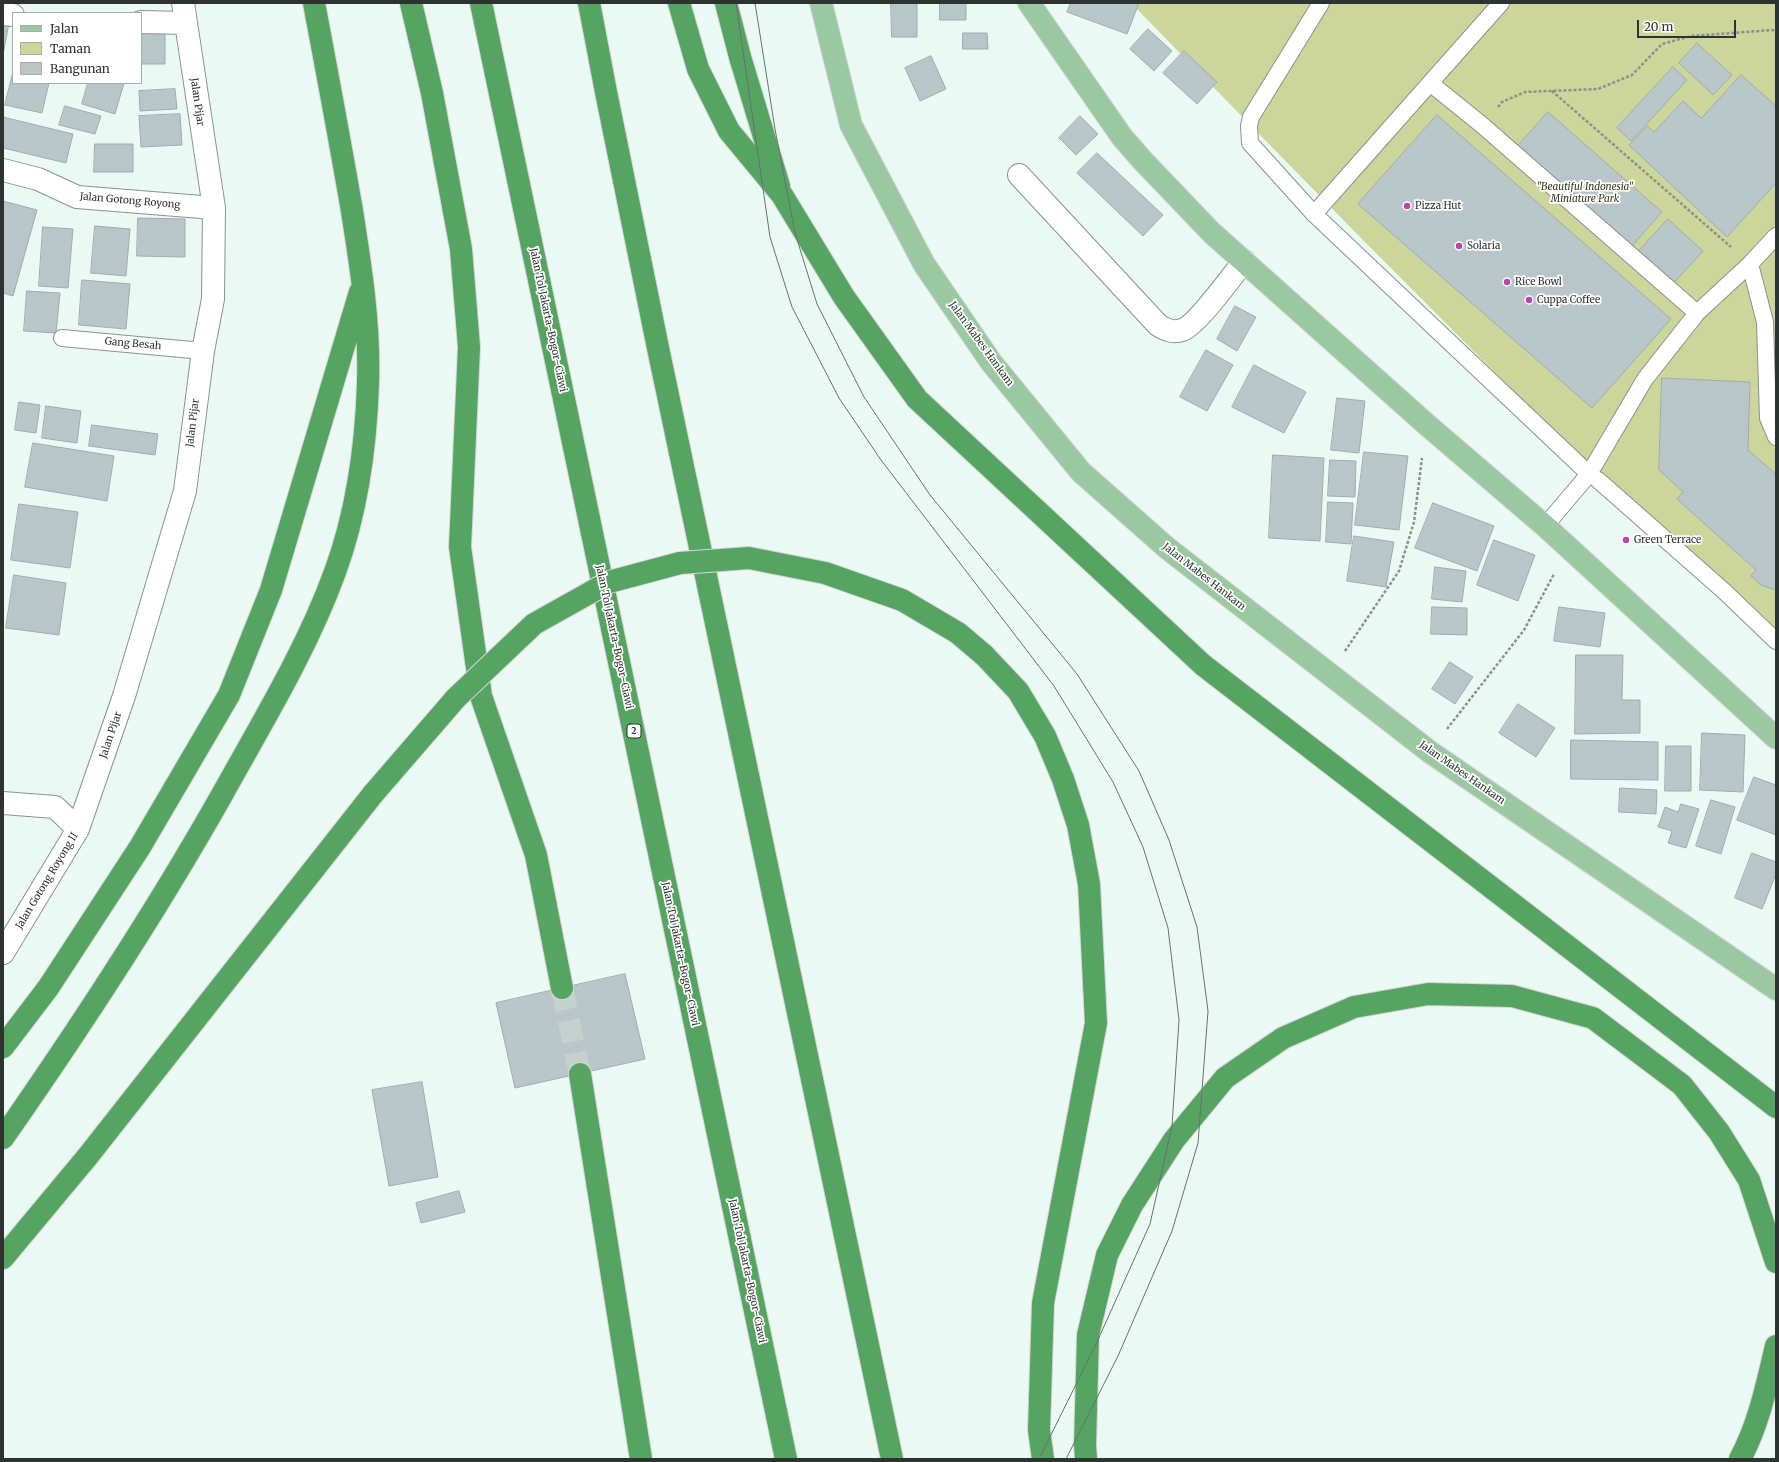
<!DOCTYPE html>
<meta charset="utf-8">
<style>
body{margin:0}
#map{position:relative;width:1779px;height:1462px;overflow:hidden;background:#ebf9f5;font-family:Merriweather,serif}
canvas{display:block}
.frame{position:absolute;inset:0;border:4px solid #2d3331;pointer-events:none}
.legend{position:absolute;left:12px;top:12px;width:130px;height:72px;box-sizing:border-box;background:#fff;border:1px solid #abadad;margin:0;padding:5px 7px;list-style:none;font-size:12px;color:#2d3331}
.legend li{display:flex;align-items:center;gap:8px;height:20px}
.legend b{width:20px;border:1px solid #abadad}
.scale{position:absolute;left:1637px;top:20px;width:99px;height:18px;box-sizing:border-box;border:2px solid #2d3331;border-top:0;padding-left:5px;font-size:12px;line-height:14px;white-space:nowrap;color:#2d3331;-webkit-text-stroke:3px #fff;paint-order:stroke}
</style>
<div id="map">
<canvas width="1779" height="1462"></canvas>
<div class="frame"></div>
<ul class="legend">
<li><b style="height:5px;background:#9ac8a0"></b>Jalan</li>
<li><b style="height:11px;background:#ccd69b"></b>Taman</li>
<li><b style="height:11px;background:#b9c6c9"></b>Bangunan</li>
</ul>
<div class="scale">20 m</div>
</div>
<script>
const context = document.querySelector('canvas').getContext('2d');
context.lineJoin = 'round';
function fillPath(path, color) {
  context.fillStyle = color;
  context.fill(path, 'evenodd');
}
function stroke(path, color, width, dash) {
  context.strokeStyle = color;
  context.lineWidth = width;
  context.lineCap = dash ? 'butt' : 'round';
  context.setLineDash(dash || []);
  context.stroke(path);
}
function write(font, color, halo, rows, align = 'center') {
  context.font = font + ' Merriweather,serif';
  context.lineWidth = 3.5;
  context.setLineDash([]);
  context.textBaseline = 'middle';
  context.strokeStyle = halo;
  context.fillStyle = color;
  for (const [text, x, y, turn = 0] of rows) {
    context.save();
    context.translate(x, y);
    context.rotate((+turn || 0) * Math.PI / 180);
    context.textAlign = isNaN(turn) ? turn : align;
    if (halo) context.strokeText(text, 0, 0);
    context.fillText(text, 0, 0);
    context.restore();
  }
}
const green = new Path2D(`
 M1131,3H1776V631L1592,470L1356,233Z`);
const building = new Path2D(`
 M891,3H917V37H892Z
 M940,3H966V20H940Z
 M1071,3H1139L1127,34L1067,12Z
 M3,21L9,23L3,55Z
 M1148,29L1172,51L1154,71L1130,49Z
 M141,33H165V64H141Z
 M963,33H987L988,49H963Z
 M1697,43L1732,75L1713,95L1679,63Z
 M1184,51L1217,82L1197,104L1163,73Z
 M931,56L946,89L920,101L905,68Z
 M1673,67L1687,80L1631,141L1617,128Z
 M13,72V83H49L42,113L5,105Z
 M1741,75L1776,106V183L1727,237L1629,145L1647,126L1654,132L1683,101L1701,118Z
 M88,83H124L115,114L82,104Z
 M175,89L177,109L140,111L139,91Z
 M65,106L101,116L95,134L59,125Z
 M1548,112L1662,212L1631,247L1517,147Z
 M180,114L182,145L141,147L139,116Z
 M1437,115L1671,319L1592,408L1358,204Z
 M1080,116L1098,134L1076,155L1059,138Z
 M3,117L73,134L66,163L3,148Z
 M95,144H133V172H94Z
 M1097,153L1163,215L1143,236L1077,173Z
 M3,201L37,210L13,296L3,293Z
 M138,218L185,219V257L137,256Z
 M1668,219L1703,251L1673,284L1638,252Z
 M95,226L130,229L126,276L91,273Z
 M43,227L73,229L68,288L39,286Z
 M82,280L130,284L126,329L79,325Z
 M27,291L60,293L56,333L24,331Z
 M1235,306L1256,317L1237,351L1217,339Z
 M1206,350L1233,365L1207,411L1180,397Z
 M1254,365L1306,392L1284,433L1232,407Z
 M1662,378L1750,382L1748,450L1776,474V590L1761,585L1751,576L1756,570L1677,499L1683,492L1659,470Z
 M1337,398L1365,401L1359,453L1331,450Z
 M19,402L40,405L36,433L15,430Z
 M46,406L81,411L77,443L42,438Z
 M92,425L158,434L155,455L89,446Z
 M33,443L114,456L107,501L25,487Z
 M1364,452L1408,456L1399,530L1355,525Z
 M1273,455L1324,458L1320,541L1269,538Z
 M1330,460L1356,461L1355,497L1328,496Z
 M1328,502L1353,503L1351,544L1326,542Z
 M1433,503L1494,526L1477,571L1415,548Z
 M19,504L78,512L70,568L11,560Z
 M1354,536L1394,542L1386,587L1347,581Z
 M1494,540L1535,555L1518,601L1477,585Z
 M1435,567L1466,571L1462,602L1432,599Z
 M14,575L66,583L59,635L6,628Z
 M1432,607L1467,608V635L1431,634Z
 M1559,607L1605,613L1600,647L1554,641Z
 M1576,655H1623L1622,700H1640V733L1575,734Z
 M1450,662L1473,677L1455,704L1432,689Z
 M1518,704L1555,728L1536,757L1499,733Z
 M1702,733L1745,735L1743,792L1700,790Z
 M1571,740L1658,742V780L1571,779Z
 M1666,746H1691V791H1665Z
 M1754,777L1776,785V835L1737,820Z
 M1620,788L1657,790L1656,814L1619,812Z
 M1711,800L1735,807L1721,854L1696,846Z
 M1681,804L1699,809L1686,848L1668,843L1672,831L1658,827L1665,807L1678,812Z
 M1752,853L1776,862V874L1762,909L1735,898Z
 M625,974L645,1059L515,1088L496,1003Z
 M422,1082L438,1177L389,1186L372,1090Z
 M459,1191L465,1212L421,1223L416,1203Z`);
const motorwayTunnel = new Path2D(`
 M562,988L580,1074`);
const path = new Path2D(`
 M1552,91L1731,247
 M1498,107L1502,102L1525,92L1598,89L1632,75L1662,44L1691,36L1772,30L1776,31
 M1345,651L1399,571L1414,522L1422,458
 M1447,729L1524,630L1554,574`);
const service = new Path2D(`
 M1321,3L1251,117L1249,126L1250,143L1314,214L1589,474
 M1430,83L1482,125L1697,313
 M1314,214L1501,3
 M1750,264L1765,322L1768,418L1776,437
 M62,338L203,351
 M1598,480L1725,592L1776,641
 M1545,526L1589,474L1645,379L1697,313L1750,264L1776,236`);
const minor = new Path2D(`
 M3,14L13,15
 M141,22L186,23
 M3,170L38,179L77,197L214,208
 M1019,175L1158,325C1166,330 1173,333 1182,330C1196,326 1233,275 1244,261
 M3,803L55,807L78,829
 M3,953L78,829L124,696L185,491L203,351L213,299L214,208L183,3`);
const primary = new Path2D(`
 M821,3L851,125L924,264L991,362L1081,472L1167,548L1430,752L1776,989
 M1029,3L1122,137L1143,161L1212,233L1426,424L1545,526L1776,738`);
const motorway = new Path2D(`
 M411,3L432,93L461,249L469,347L460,547L481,696L536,855L562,988
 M481,3L786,1459
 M589,3L606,92L658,348L892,1459
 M679,3L698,69L729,131L782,195L844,297L917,399L1203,665L1776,1107
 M726,3L740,57L779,186
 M984,655L1018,691L1045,736L1063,779L1078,825L1089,884L1096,1023L1043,1303L1039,1430L1043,1459
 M3,1047L48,988L140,847L229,695L271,590L360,292
 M580,1074L641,1459
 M3,1138C81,1026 156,912 223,793C263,721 307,649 335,572C357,512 366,447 368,383C370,325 361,268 352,211C340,141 327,72 314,3
 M3,1258L88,1156L373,794
 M1086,1459L1085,1445L1088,1335L1107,1255L1132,1205L1174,1140L1225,1078L1283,1038L1354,1007L1428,994L1512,996L1593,1018L1682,1085L1719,1132L1749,1180L1776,1262
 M1740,1459C1759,1424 1767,1384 1776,1346`);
const tram = new Path2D(`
 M736,3L770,237L792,307L839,398L881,460L1054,686L1113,782L1143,847L1168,928L1179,1020L1172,1126L1150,1224L1097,1342L1039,1459
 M755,3L775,129L795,233L817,304L864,397L930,495L1077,674L1139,771L1169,840L1197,927L1208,1011L1198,1143L1172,1231L1118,1356L1066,1459`);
const motorwayBridge = new Path2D(`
 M373,794L456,698L534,624L609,582L680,563L749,558L825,573L902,600L958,633L984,655`);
const markers = [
 [1407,206,4,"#b848a6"],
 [1459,246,4,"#b848a6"],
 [1507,282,4,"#b848a6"],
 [1529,300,4,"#b848a6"],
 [1626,540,4,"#b848a6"]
];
const shields = [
 [634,731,14]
];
const shieldNames = [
 ["2",634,731]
];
const streetNames = [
 ["Jalan Pijar",197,102,82],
 ["Jalan Gotong Royong",130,201,5],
 ["Jalan Tol Jakarta–Bogor–Ciawi",548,320,78],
 ["Gang Besah",133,344,5],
 ["Jalan Mabes Hankam",981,344,54],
 ["Jalan Pijar",193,423,-83],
 ["Jalan Mabes Hankam",1204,577,38],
 ["Jalan Tol Jakarta–Bogor–Ciawi",614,637,78],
 ["Jalan Pijar",111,735,-71],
 ["Jalan Mabes Hankam",1462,773,35],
 ["Jalan Gotong Royong II",47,881,-59],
 ["Jalan Tol Jakarta–Bogor–Ciawi",680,954,78],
 ["Jalan Tol Jakarta–Bogor–Ciawi",747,1271,78]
];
const parkNames = [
 ["\"Beautiful Indonesia\"",1585,187],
 ["Miniature Park",1585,199]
];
const poiNames = [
 ["Pizza Hut",1415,206],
 ["Solaria",1467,246],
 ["Rice Bowl",1515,282],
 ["Cuppa Coffee",1537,300],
 ["Green Terrace",1634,540]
];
fillPath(green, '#ccd69b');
fillPath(building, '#b9c6c9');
stroke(building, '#9facaf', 1);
stroke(motorwayTunnel, '#c5d1ce', 22, [22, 11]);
stroke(service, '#879390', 18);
stroke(minor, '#879390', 24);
stroke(primary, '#d5d6d6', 24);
stroke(motorway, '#d5d6d6', 24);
stroke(path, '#87918e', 2.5, [3, 2]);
stroke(service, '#fff', 16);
stroke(minor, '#fff', 22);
stroke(primary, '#9ac8a0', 22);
stroke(motorway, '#56a461', 22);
stroke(tram, '#69716f', 1);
stroke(motorwayBridge, '#d5d6d6', 24, []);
stroke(motorwayBridge, '#56a461', 22);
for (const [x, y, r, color] of markers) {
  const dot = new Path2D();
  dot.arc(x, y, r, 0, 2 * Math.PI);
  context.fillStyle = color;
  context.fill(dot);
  stroke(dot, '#fff', 1.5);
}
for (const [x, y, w] of shields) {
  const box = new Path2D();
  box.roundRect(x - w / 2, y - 7, w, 14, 3);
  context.fillStyle = '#fff';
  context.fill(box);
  stroke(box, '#2d3331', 1);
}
write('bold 9px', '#2d3331', null, shieldNames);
write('10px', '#2d3331', '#fff', streetNames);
write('italic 10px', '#343915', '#fff', parkNames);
write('10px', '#2d3331', '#fff', poiNames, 'left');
</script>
